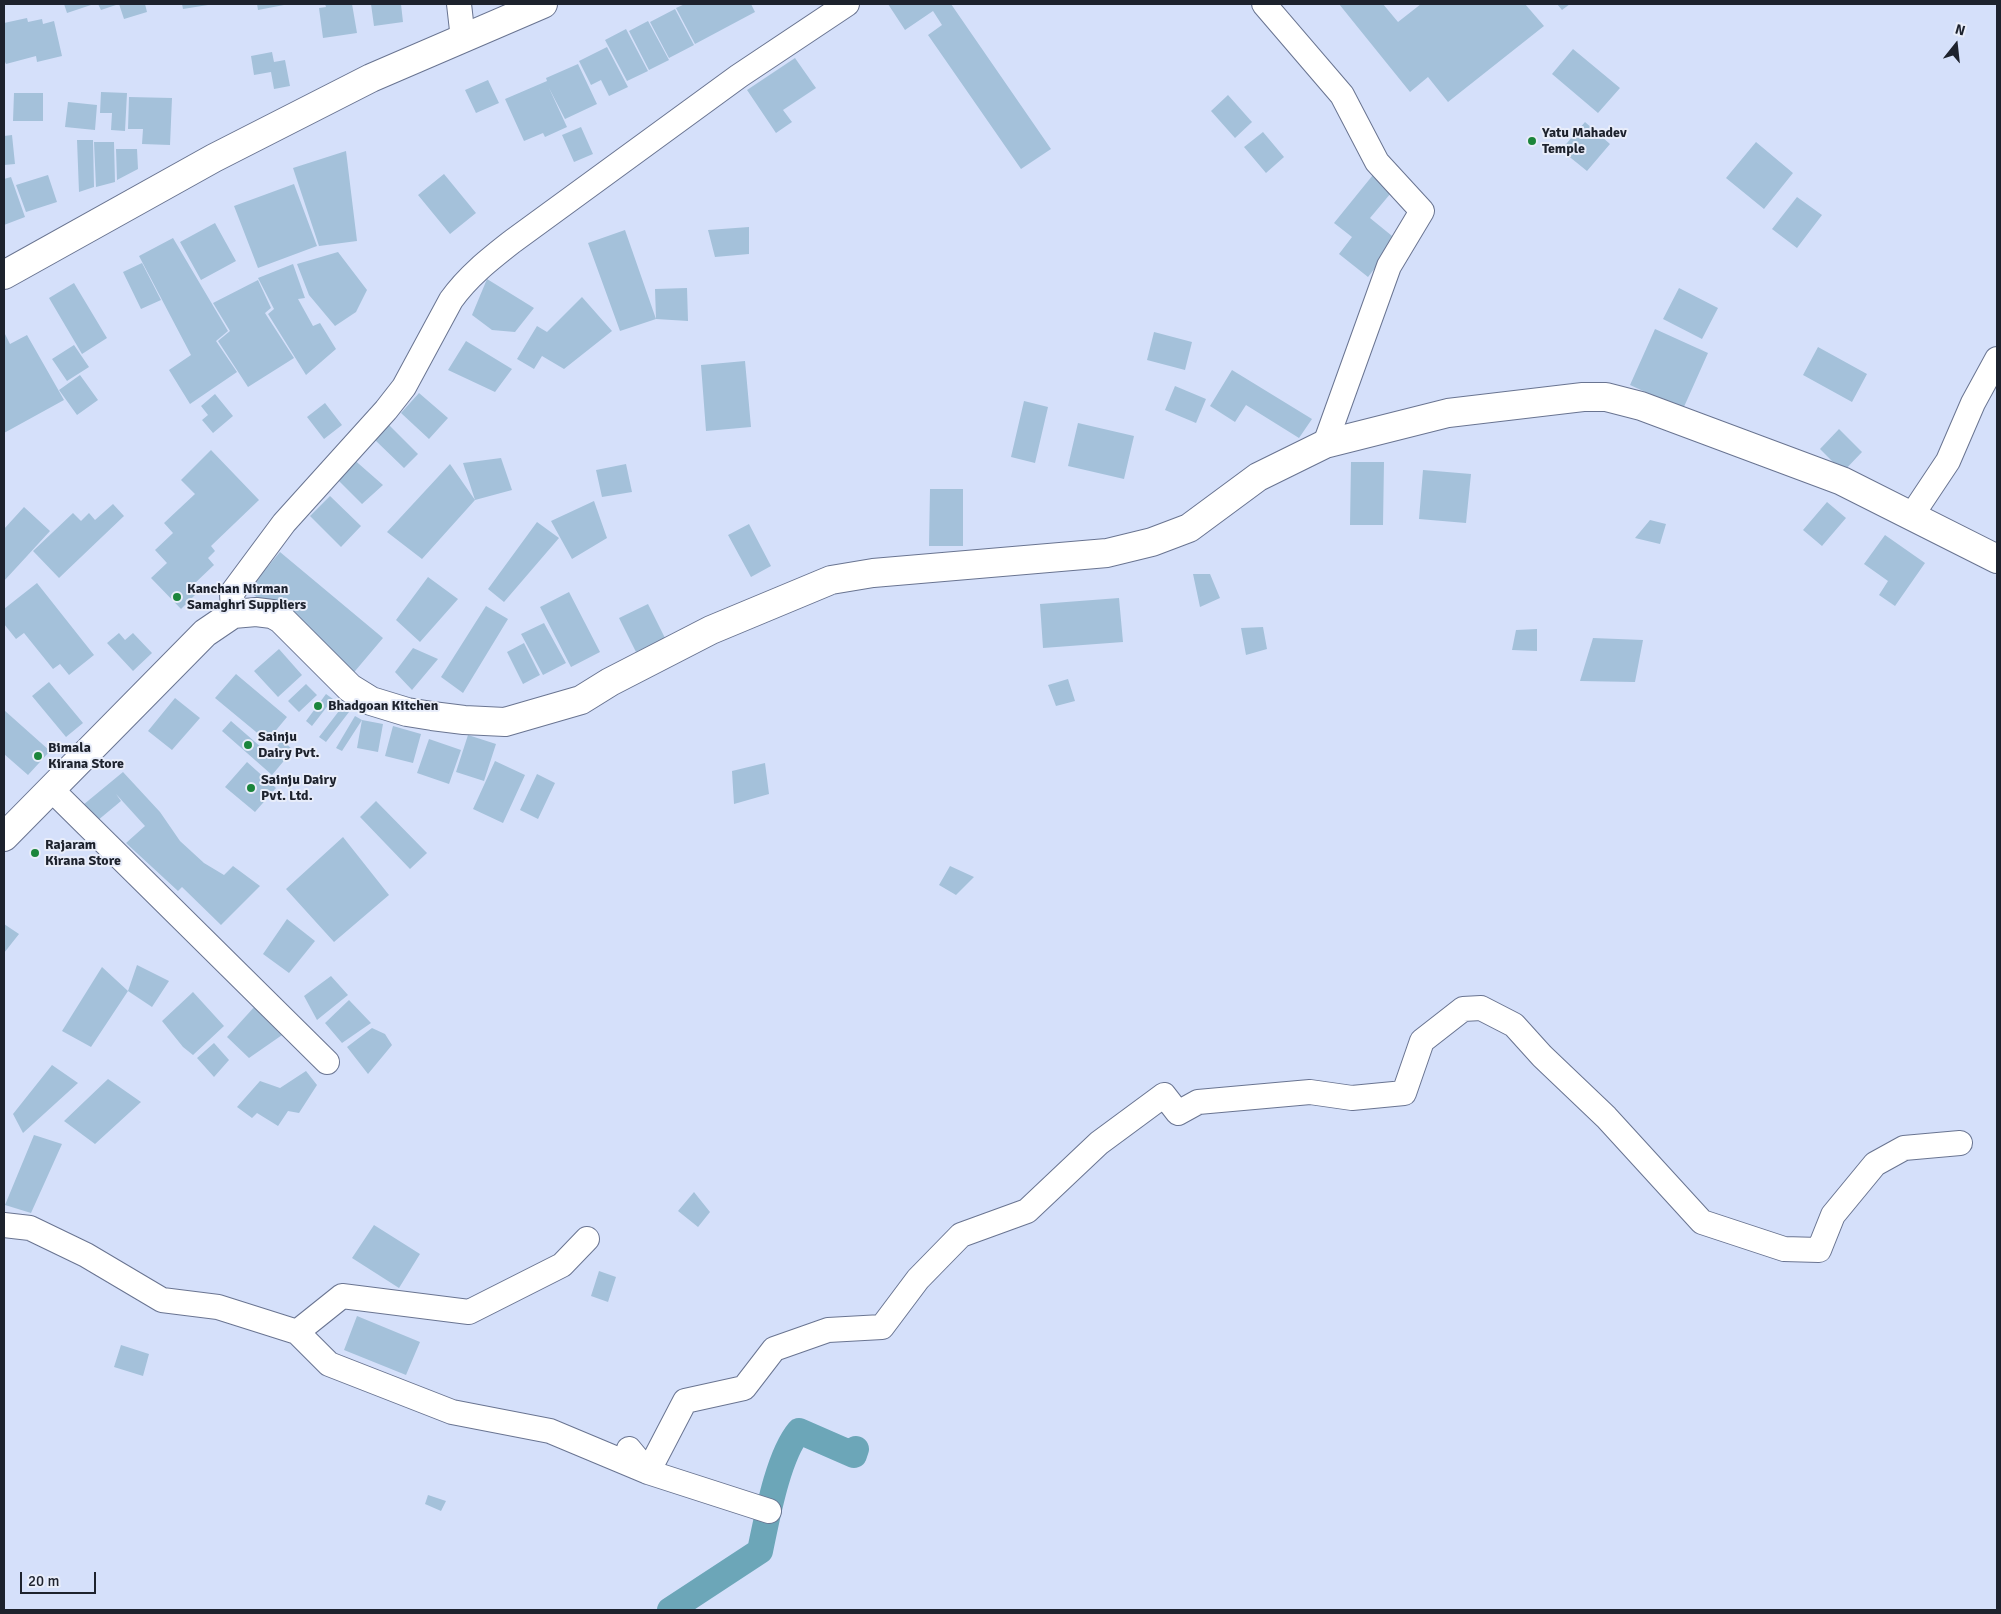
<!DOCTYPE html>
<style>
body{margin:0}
#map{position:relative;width:2001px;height:1614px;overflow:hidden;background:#d5e0fa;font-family:Signika,sans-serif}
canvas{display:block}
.frame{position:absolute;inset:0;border:5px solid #1d222d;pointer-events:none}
.north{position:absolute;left:1931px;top:20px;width:50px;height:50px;-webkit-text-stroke:4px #e8edfa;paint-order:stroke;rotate:16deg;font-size:14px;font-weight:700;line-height:20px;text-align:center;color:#1d222d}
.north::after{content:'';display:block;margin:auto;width:18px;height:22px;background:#1d222d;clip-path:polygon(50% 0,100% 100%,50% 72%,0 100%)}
.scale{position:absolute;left:20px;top:1572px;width:76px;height:22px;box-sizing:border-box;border:2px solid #1d222d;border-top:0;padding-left:6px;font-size:15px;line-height:18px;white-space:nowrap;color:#1d222d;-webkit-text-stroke:4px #e8edfa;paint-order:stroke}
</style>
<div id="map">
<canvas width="2001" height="1614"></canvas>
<div class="frame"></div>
<div class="north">N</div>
<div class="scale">20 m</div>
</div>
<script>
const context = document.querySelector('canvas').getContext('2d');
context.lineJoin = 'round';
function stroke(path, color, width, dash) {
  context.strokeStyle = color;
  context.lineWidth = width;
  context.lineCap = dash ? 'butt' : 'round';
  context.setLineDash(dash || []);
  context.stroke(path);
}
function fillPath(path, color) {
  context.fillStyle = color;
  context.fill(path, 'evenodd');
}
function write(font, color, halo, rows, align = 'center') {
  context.font = font + ' Signika,sans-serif';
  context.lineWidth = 4;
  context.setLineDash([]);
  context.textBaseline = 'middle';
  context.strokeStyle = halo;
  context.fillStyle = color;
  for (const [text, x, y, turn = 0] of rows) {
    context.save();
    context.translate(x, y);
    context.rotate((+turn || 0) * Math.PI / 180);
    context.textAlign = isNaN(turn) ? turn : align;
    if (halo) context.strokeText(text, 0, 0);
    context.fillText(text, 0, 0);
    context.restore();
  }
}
const canal = new Path2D(`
 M670,1610L760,1551C767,1518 778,1456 799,1431L854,1455L856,1449`);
const building = new Path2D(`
 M64,4H94L67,13Z
 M98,4H119L101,10Z
 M119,4H145L147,12L124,19Z
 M182,4H208V5L183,9Z
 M257,4H284V5L258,10Z
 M325,4H352L357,33L323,38L319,8L326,7Z
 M371,4H401L403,22L374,26Z
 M685,4H751L755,12L695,44L676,8Z
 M888,4H951L1051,149L1021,169L928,35L942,25L933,11L905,30Z
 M1339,4H1383L1398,22L1421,4H1525L1544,26L1448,102L1428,77L1410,92Z
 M1557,4H1570L1562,10Z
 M675,9L694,45L669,58L650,22Z
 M27,18L28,22L42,19L43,24L54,21L62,56L37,62L36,56L6,64L4,60V23Z
 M648,21L669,60L649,70L629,31Z
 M626,29L648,71L627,81L605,40Z
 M607,47L628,87L609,96L601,80L591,85L579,61Z
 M1573,49L1620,88L1598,113L1552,74Z
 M272,52L274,62L285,60L290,86L274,89L271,72L254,75L251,56Z
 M795,58L816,88L783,110L792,122L776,133L747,90Z
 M578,64L597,104L565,119L549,88L567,127L545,137L543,133L524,141L505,99L547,81L546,78Z
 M488,80L499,103L476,113L465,90Z
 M101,92L127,93L125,131L111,130L112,113H100Z
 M14,93H43V121H13Z
 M1228,95L1252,122L1235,138L1211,111Z
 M129,97L172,98L170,145L142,144L143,129H128Z
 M68,102L97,105L95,130L65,127Z
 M1585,122L1610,144L1587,171L1561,150Z
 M581,127L593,154L574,162L562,135Z
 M1263,132L1284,157L1266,173L1244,147Z
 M12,135L15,164L4,165V136Z
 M77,140H93L94,187L79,192Z
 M94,142H114L115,182L96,187Z
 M1756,142L1793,173L1764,209L1726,178Z
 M116,149H137L138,169L117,180Z
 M346,151L357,241L319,246L293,168Z
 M1377,170L1396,187L1370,218L1397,240L1368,277L1339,254L1352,237L1334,223Z
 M444,174L476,213L450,234L418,195Z
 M48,175L57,202L26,212L16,185Z
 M11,177L25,217L4,225V179Z
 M294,184L317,246L258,268L234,206Z
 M1797,197L1822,215L1797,248L1772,229Z
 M215,223L236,261L201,280L180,242Z
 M749,227V254L715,257L708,230Z
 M625,230L656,319L620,331L588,243Z
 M173,238L228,331L216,341L237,372L190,404L169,370L191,355L139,256Z
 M338,252L367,290L356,312L335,326L309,295L297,264Z
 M142,263L161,300L141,309L123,272Z
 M293,264L305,298L298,299L313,326L320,323L336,349L306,375L268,314L274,309L258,278Z
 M487,279L534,308L515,332L492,330L472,315Z
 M258,280L271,308L265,313L294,358L248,387L218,341L230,331L213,303Z
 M74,283L107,338L82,354L49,298Z
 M687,288L688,321L656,319L655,289Z
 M1679,288L1718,308L1702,339L1663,319Z
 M582,297L612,331L564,369L542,356L534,369L517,359L537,326L547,332Z
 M1655,329L1708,353L1683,409L1630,385Z
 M4,332L10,344L27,335L64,400L4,433Z
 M1154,332L1192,342L1185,370L1147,360Z
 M466,341L512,369L495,392L448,370Z
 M74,345L89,367L67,381L52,359Z
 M1818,347L1867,374L1852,402L1803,375Z
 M745,361L751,427L706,431L701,365Z
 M1232,370L1312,419L1299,438L1246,405L1235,422L1210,406Z
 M80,375L98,400L77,415L59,390Z
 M1175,386L1206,399L1196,423L1165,410Z
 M419,393L448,418L429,439L401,413Z
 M215,394L233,416L213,433L202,420L208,415L201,406Z
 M1024,401L1048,407L1035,463L1011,457Z
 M325,403L342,425L324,439L307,417Z
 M1078,423L1134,436L1124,479L1068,466Z
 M389,425L418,454L404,468L375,440Z
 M1839,429L1862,452L1843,472L1820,449Z
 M211,450L259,500L211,546L215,551L208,558L214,565L194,584L200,590L181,609L151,578L167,563L155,550L173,533L164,523L195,494L181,480Z
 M351,457L383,485L362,504L333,475Z
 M501,458L512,490L475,500L463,463Z
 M1351,462H1384L1383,525H1350Z
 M450,464L475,500L422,559L387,532Z
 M626,464L632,492L602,497L596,470Z
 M1423,470L1471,474L1466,523L1419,519Z
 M930,489H963V546H929Z
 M330,496L361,526L341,547L310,516Z
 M594,501L607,538L572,559L551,521Z
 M1827,502L1846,518L1822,546L1803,530Z
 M113,504L124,516L59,578L33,551L73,513L81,521L89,513L95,520Z
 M24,507L50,531L4,581V529Z
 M1650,520L1666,524L1660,544L1635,538Z
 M537,522L559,538L504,602L488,589Z
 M749,524L771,566L751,577L728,535Z
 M1885,535L1925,563L1895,606L1879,595L1888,581L1864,564Z
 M280,552L383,638L350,677L248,590Z
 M1193,574H1210L1220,598L1200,607Z
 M428,577L458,599L420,642L396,620Z
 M37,583L94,655L69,675L60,664L53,669L24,633L16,639L4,624V609Z
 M569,592L600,652L571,667L540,607Z
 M1119,598L1123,642L1043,648L1040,604Z
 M648,604L665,638L636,652L619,618Z
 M486,606L508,619L463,693L441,677Z
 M544,623L566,663L543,675L521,634Z
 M1263,627L1267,649L1246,655L1241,628Z
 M1537,629V651L1512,650L1516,630Z
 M119,633L125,640L133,633L152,653L133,671L107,643Z
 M1593,638L1643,640L1635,682L1580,681Z
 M524,643L540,675L523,684L507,652Z
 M413,648L438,659L412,690L395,672Z
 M279,649L302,675L278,697L254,671Z
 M236,674L287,717L267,741L215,698Z
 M1068,679L1075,701L1056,706L1048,685Z
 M49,682L83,723L66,737L32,696Z
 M306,684L317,695L299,712L288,701Z
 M326,694L333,699L312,726L306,721Z
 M175,698L200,718L172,750L148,731Z
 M342,707L349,712L326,742L319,737Z
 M4,710L50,751L28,775L4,754Z
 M355,716L362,720L342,751L336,748Z
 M362,720L383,724L378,752L357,748Z
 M231,721L270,755L282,740L293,750L272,775L222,731Z
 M393,726L421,734L413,763L385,756Z
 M468,735L496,744L484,781L456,772Z
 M429,739L461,750L449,784L417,773Z
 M495,761L525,775L503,823L473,809Z
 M247,762L276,788L255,812L225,787Z
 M765,763L769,794L734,804L732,771Z
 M123,772L160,812L180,841L204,863L224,875L233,866L260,886L221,925L182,887L178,891L126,843L145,826L116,794L121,801L97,821L83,805Z
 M537,774L555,783L538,819L520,810Z
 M376,801L427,853L410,869L360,817Z
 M343,837L389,895L334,942L286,889Z
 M950,866L974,877L956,895L939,885Z
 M287,919L315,941L289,973L263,954Z
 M4,924L19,934L4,953Z
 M137,965L169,981L152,1007L128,991Z
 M102,967L128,991L91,1047L62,1031Z
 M331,976L348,995L317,1020L304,996Z
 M193,992L224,1026L193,1055L183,1047L162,1021Z
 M349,1000L371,1023L342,1043L325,1023Z
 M256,1005L285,1033L249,1058L227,1037Z
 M372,1028L385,1034L392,1045L368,1074L347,1047Z
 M214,1043L229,1060L214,1077L197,1058Z
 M52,1065L78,1083L23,1133L13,1114Z
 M306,1071L317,1085L299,1113L288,1111L278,1126L257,1113L252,1118L237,1107L260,1081L280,1088Z
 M108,1079L141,1102L95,1144L64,1121Z
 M34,1135L62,1144L31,1213L5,1205Z
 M694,1192L710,1212L698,1227L678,1211Z
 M374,1225L420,1254L399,1288L352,1258Z
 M599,1271L616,1277L608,1302L591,1296Z
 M357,1316L420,1342L406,1375L344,1350Z
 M121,1345L149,1354L143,1376L114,1367Z
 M428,1495L446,1501L441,1511L425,1504Z`);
const minor = new Path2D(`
 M459,4L463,39
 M1264,4L1342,95L1377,162L1422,211L1389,266L1325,444
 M1912,515L1948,461L1973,403L1997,359
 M233,614L232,593L284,523L386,410L404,387L451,300C468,276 490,259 513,241L739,76L847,4
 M51,789L327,1062
 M4,1225L30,1228L86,1255L162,1300L218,1307L297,1332L342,1296L469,1312L562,1265L587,1239
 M297,1332L329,1364L452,1412L550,1431L648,1472L769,1511
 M629,1449L648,1472L685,1401L744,1388L774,1349L828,1330L882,1327L918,1279L961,1235L1027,1211L1099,1143L1164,1095L1178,1113L1198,1102L1310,1092L1352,1098L1404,1093L1422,1041L1463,1009L1481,1008L1514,1025L1542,1056L1606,1117L1702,1222L1784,1249L1819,1250L1833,1215L1875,1164L1904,1148L1960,1143`);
const secondary = new Path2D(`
 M4,275L214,158L371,78L543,4
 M4,837L205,633L233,614L256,612L272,614L281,619L350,688L371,701L407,712L432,716L464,720L505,722L581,700L610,682L711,630L831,580L873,573L1107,553L1152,542L1189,528L1258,477L1325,444L1448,413L1583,397H1606L1641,406L1842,481L1997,559`);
const markers = [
 [1532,141,5,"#1b853b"],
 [177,597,5,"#1b853b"],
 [318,706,5,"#1b853b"],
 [248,745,5,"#1b853b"],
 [38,756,5,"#1b853b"],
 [251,788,5,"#1b853b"],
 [35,853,5,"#1b853b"]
];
const poiNames = [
 ["Yatu Mahadev",1542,133],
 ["Temple",1542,149],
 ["Kanchan Nirman",187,589],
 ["Samaghri Suppliers",187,605],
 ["Bhadgoan Kitchen",328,706],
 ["Sainju",258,737],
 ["Dairy Pvt.",258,753],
 ["Bimala",48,748],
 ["Kirana Store",48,764],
 ["Sainju Dairy",261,780],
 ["Pvt. Ltd.",261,796],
 ["Rajaram",45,845],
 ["Kirana Store",45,861]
];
stroke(canal, '#6ca6b8', 26);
fillPath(building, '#a4c1da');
stroke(minor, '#697491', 26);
stroke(secondary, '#697491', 30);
stroke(minor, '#fff', 24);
stroke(secondary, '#fff', 28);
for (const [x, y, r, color] of markers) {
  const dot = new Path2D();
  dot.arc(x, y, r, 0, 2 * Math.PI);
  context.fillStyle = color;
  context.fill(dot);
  stroke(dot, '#e8edfa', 2);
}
write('bold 14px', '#1d222d', '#e8edfa', poiNames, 'left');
</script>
